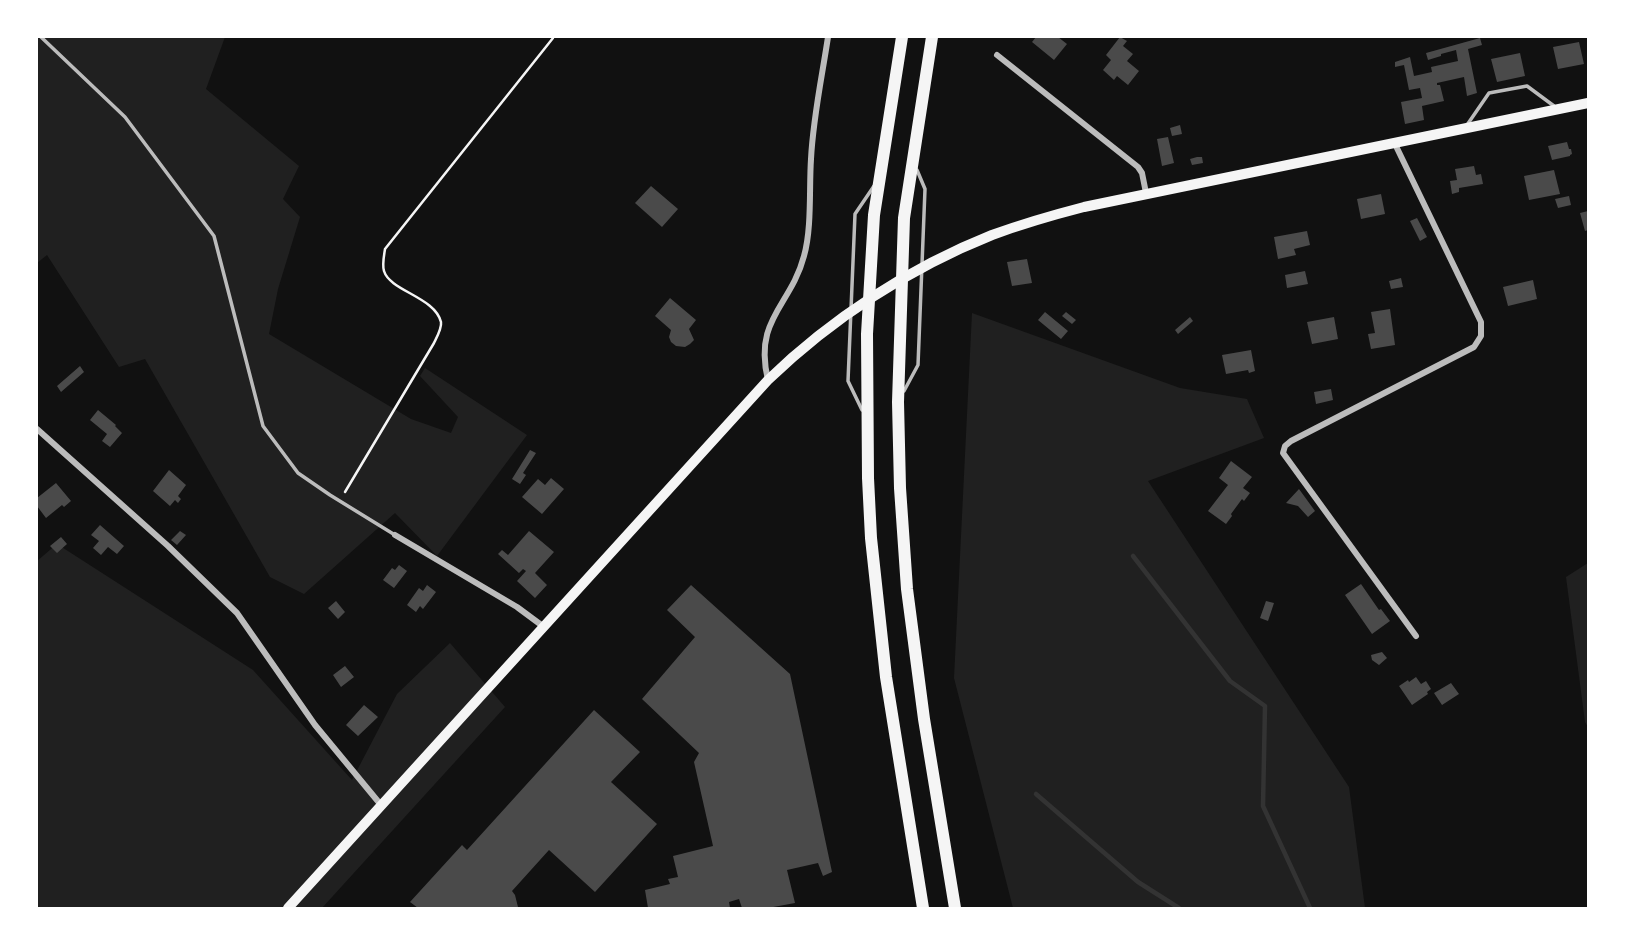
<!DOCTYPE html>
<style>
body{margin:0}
#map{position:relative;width:1625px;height:945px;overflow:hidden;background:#111;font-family:Barlow,sans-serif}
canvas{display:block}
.frame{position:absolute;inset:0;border:38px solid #fff;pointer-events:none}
</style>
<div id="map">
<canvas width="1625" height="945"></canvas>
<div class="frame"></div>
</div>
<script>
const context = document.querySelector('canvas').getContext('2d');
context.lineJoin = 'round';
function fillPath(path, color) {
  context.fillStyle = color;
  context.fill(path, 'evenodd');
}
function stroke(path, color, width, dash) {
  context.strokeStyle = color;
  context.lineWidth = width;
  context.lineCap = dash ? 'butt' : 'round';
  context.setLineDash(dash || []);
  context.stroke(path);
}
const green = new Path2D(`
 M37,37H225L206,89L299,166L283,199L300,217L278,289L269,334L411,419L451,433L458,417L420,376L425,368L527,435L437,556L395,513L304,594L270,577L145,359L119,367L47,255L37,263Z
 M972,313L1180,388L1247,399L1264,438L1148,481L1349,787L1365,908H1013L954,678Z
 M57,544L253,670L352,780L397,694L450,643L505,707L322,908H37V561Z
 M1588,563V727L1585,722L1566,577Z`);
const stream = new Path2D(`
 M1133,556L1230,681L1265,706L1263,806L1310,908
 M1036,794L1138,882L1179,908`);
const building = new Path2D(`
 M1036,37H1058L1067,44L1054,60L1032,42Z
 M1120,37L1127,41L1123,46L1133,54L1127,61L1139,71L1128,85L1117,76L1114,80L1103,70L1111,60L1106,55Z
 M1480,38L1482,45L1468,49L1477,93L1467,96L1464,77L1437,83V85H1440L1444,101L1422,106L1424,120L1405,124L1401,102L1422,98L1420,88L1409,90L1404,65L1395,67V62L1410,57L1414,76L1432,72L1431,67L1458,61L1456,50L1441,54V56L1428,60L1426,53Z
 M1579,42L1584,64L1558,69L1553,47Z
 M1520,53L1525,76L1497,82L1491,59Z
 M1180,125L1182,134L1172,136L1170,128Z
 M1168,137L1174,163L1162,166L1157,139Z
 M1567,142L1569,149H1571L1572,154L1570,155V156L1552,160L1548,146Z
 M1197,157H1202L1203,163L1192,165L1190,159Z
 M1474,166L1476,175L1481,174L1483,184L1459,188V192L1452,194L1450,181L1457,180L1455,169Z
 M1554,170L1560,194L1529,200L1524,176Z
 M651,186L678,209L662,227L635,203Z
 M1381,194L1385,214L1361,219L1357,199Z
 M1569,196L1571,205L1558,208L1555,199Z
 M1588,211V230L1585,231L1580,213Z
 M1417,218L1427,237L1420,241L1410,221Z
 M1307,231L1310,245L1294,249L1296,255L1278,259L1274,237Z
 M1027,259L1032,283L1012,286L1007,262Z
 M1305,271L1308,284L1287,288L1285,275Z
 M1401,278L1403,287L1391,289L1389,281Z
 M1533,280L1537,299L1508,306L1503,287Z
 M670,298L696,320L689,329L694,340L690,344L685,347L676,346L671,342L669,337L671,330L655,316Z
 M1390,309L1395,345L1371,349L1368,334L1375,333L1371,312Z
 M1045,312L1068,331L1061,339L1038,320Z
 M1066,312L1076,320L1072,324L1062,316Z
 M1190,317L1193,321L1178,334L1175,330Z
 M1334,317L1338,339L1312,344L1307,322Z
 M1251,350L1255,371L1249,373L1248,370L1226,374L1222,355Z
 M80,366L84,372L61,392L57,386Z
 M1331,389L1333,400L1316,404L1314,392Z
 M98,410L116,425L115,426L122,433L110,447L102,441L107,434L90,420Z
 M530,450L536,453L523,473L526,475L520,484L512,479Z
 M1231,461L1252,477L1243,488L1250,493L1244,501L1242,499L1231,514L1232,516L1226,524L1208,511L1228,485L1219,478Z
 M169,470L186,485L178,496L181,499L178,503L175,500L170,506L153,491Z
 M551,478L564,489L542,514L522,497L538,479L545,485Z
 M56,483L71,501L64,507L62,505L46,518L37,506V498Z
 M1299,489L1315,511L1308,517L1298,506L1286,503Z
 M100,525L124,546L117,554L108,547L101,555L93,548L99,541L91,535Z
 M180,531L186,535L177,545L171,540Z
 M529,531L554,552L535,573L547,585L535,598L517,581L526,571L523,569L519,573L498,554L502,550L508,555Z
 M61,537L67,544L57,553L50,546Z
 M399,565L407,571L394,588L383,580L392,568L395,570Z
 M1361,584L1379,610L1381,609L1390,621L1372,634L1345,595Z
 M427,585L436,592L423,609L420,606L416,612L407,605L419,588L423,591Z
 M691,585L790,674L832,872L823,876L818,863L787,870L795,903L768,908H742L739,899L729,902L730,908H648L645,890L670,884L668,879L678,877L673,856L713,846L694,762L699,753L642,699L695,637L667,610Z
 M336,601L345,612L338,619L328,608Z
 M1266,601L1274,603L1268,621L1260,618Z
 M1382,652L1387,658L1379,665L1372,660L1371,655Z
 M345,666L354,677L341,687L333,675Z
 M1416,677L1421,684L1426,681L1431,689L1427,692L1428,694L1412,705L1399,686L1408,680L1409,682Z
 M1451,683L1459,694L1442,705L1434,693Z
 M364,705L378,717L358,736L346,725Z
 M594,710L640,752L611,782L657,824L595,892L549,850L512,891L515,895L518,907L418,908L410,902L462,845L467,850Z`);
const path = new Path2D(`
 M345,492L434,343C437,337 442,328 441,322C435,297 390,291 384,271C382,265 384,256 385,249L553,38`);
const service = new Path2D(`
 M41,37L125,117L214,236L263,426L298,473L330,495L395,535
 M1467,125L1489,93L1527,86L1554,106
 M904,391L918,365L925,189L917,170
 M862,410L848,381L855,214L874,186`);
const minor = new Path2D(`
 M997,55L1138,167L1142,173L1146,193
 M1395,144L1481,322V336L1474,347L1291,441L1285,446L1283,453L1416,636
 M768,380C753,319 791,306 804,256C812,228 809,188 811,159C813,118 822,77 828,37
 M37,429L168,546L237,613L315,725L381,805
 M395,535L517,607L544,627`);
const primary = new Path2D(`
 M288,908L768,380C831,319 909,268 992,235C1022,224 1053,215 1084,207L1588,103`);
const motorway = new Path2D(`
 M902,37L874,215L867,334L868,478L871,538L886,677L923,908
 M932,37L904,218L898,402L900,488L907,589L924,719L955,908`);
fillPath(green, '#202020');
stroke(stream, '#333', 4.5);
fillPath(building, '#4a4a4a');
stroke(path, '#f5f5f5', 2.5);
stroke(service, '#bcbcbc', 3.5);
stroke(minor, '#bcbcbc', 6);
stroke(primary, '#f5f5f5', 10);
stroke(motorway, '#f5f5f5', 12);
</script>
